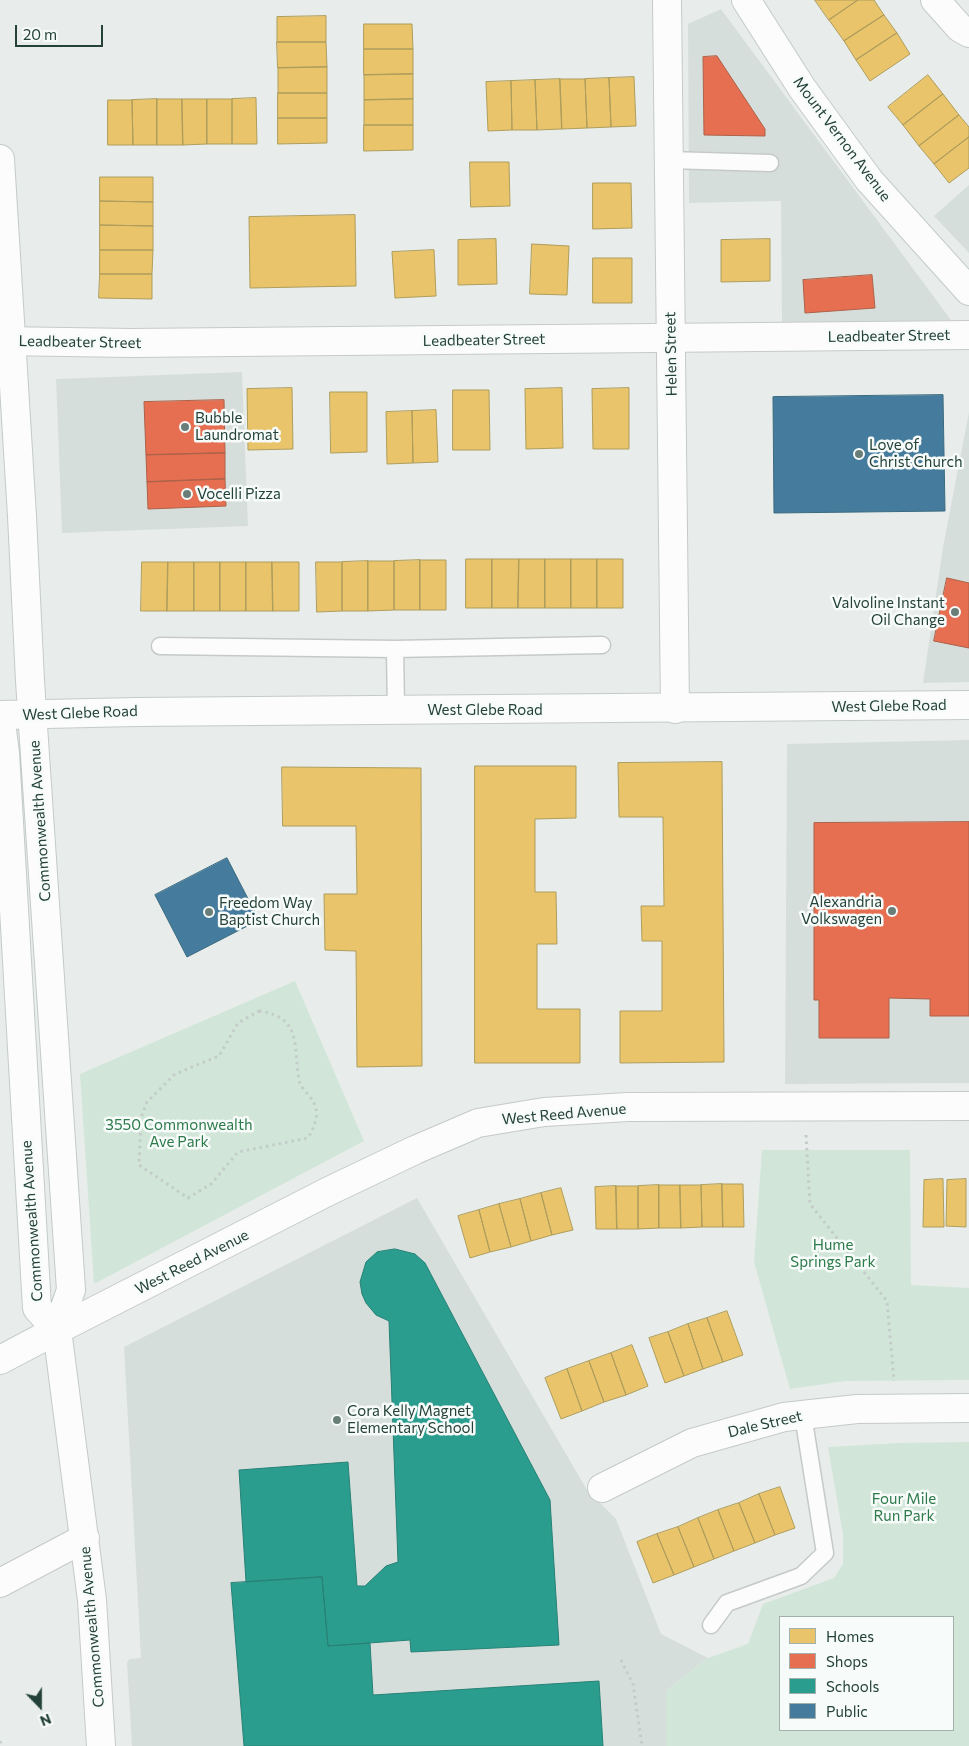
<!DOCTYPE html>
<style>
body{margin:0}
#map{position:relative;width:969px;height:1746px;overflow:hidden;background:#e8edeb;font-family:Commissioner,sans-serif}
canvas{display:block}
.legend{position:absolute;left:779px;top:1616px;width:175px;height:115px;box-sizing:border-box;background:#f7fbf9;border:1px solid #a3b1ad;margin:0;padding:6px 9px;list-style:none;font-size:15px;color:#24423a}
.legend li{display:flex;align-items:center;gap:10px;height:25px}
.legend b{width:25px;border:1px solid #a3b1ad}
.north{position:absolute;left:15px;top:1681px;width:50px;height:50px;-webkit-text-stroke:4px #f7fbf9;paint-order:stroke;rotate:158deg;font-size:14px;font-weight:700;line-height:20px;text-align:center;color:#24423a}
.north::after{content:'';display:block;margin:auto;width:18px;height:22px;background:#24423a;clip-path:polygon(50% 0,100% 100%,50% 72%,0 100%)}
.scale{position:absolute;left:15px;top:25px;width:88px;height:22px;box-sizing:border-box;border:2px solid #24423a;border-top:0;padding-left:6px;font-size:15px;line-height:18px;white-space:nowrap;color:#24423a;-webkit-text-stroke:4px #f7fbf9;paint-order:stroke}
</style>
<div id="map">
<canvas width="969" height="1746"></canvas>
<ul class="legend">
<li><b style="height:14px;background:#e9c46a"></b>Homes</li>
<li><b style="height:14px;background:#e76f51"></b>Shops</li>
<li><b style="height:14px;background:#2a9d8f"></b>Schools</li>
<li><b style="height:14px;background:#457b9d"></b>Public</li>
</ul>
<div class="north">N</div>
<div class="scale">20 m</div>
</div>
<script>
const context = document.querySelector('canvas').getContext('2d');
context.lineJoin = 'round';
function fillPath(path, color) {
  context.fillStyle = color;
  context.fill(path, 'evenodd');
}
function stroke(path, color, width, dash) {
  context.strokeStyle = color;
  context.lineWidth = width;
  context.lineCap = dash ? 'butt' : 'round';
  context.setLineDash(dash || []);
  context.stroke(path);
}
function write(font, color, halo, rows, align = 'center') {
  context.font = font + ' Commissioner,sans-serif';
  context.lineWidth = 5;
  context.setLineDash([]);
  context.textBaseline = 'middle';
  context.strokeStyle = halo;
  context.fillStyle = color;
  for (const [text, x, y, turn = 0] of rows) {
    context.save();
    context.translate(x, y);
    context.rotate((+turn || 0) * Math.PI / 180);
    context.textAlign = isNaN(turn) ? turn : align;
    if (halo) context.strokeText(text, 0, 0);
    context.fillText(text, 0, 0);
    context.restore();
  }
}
const built = new Path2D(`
 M721,9L951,320L782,324L781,201L689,203L688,24Z
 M969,185V253L934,216Z
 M242,372L248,526L62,533L56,379Z
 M969,412V682L923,683L943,547Z
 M969,740V1083L785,1084L787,744Z
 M417,1198L587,1490L616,1519L661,1634L708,1658L666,1691V1746H132L127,1663L129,1659L141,1658L124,1347Z`);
const green = new Path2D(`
 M295,981L364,1141L94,1284L80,1074Z
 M762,1150H910L911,1285L969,1288V1380L845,1381L790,1389L754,1262Z
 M969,1442V1746H666V1691L708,1658L748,1644L763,1604L834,1578L843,1564V1535L828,1447L899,1443ZM780,1617H953V1730H780Z`);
const homes = new Path2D(`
 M815,0H858L829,20Z
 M858,0H874L884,15L844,41L829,20Z
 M884,15L897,33L856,60L844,41Z
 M326,16V42H277V17Z
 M364,24H412L413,49H364Z
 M897,33L910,54L870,81L856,60Z
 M277,42H326L327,67L278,68Z
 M364,49H413V74L364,75Z
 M327,67V93H278V68Z
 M413,74V99L364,100V75Z
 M928,75L943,94L903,125L888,107Z
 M634,77L636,126L611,127L609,78Z
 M609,78L611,127L587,128L585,79Z
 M560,79L562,129L537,130L535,80Z
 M560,79H585L587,128L562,129Z
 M535,80L537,130H512L511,81Z
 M511,81L512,130L488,131L486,82Z
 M278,93H327V118H278Z
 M943,94L959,115L919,146L903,125Z
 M256,98L257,144H232V99Z
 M157,99V145H133L132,100Z
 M157,99H182L183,145H157Z
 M182,99H207V144L183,145Z
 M207,99H232V144H207Z
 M413,99V125H364V100Z
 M108,100H132L133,145H108Z
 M959,115L969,127V137L934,164L919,146Z
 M278,118H327V143L278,144Z
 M364,125H413V150L364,151Z
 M969,137V168L949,183L934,164Z
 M470,162H509L510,206L471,207Z
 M100,177H153V202L100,201Z
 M593,183H631L632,228L593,229Z
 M100,201L153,202V226L100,225Z
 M355,215L356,286L250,288L249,217Z
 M100,225L153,226V250H100Z
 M496,239L497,284L458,285V240Z
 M770,239V281L721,282V240Z
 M532,244L569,246L567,295L530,294Z
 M100,250H153L152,274H100Z
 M434,250L436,296L395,298L392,252Z
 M593,258H632V303H593Z
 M100,274H152V299L99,298Z
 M292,388L293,449L248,450L247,389Z
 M562,388L563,448L526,449L525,389Z
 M629,388V449H593L592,389Z
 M453,390H489L490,450H453Z
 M330,392H367V452L331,453Z
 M436,410L438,462L413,463L412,411Z
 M412,411L413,463L387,464L386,412Z
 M466,559H492V608H466Z
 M492,559H519L518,608H492Z
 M519,559H545V608H518Z
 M545,559H571V608H545Z
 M571,559H597V608H571Z
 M597,559H623V608H597Z
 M420,560H446V610H420Z
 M420,560V610H394V561Z
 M368,561H394V610L368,611Z
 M368,561V611H342V562Z
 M142,562H168L167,611H141Z
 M168,562H194V611H167Z
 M194,562H220V611H194Z
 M220,562H246V611H220Z
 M246,562H272L273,611H246Z
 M272,562H299V611H273Z
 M316,562H342V611L317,612Z
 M722,762L724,1062L620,1063V1011H662V941H642L641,906H664L663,817H619L618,763Z
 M475,766H576V818L535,819V892H556L557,944H537V1009H580V1063H475Z
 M282,767L421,768L422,1066L357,1067L356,951L325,950L324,894H357L356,826H283Z
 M943,1179L944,1227H923L924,1180Z
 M966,1179V1227L946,1226L947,1180Z
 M722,1184H743L744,1227H723Z
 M722,1184L723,1227H702L701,1185Z
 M659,1185H680L681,1228H659Z
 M659,1185V1228L638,1229V1186Z
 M680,1185H701L702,1227L681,1228Z
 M616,1186L617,1229H596L595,1187Z
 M616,1186H638V1229H617Z
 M561,1188L573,1230L552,1235L541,1193Z
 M541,1193L552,1235L531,1241L520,1199Z
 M520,1199L531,1241L511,1247L499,1204Z
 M499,1204L511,1247L490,1252L479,1210Z
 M479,1210L490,1252L470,1258L458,1216Z
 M727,1311L743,1355L723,1362L707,1318Z
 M707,1318L723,1362L703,1369L688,1324Z
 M688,1324L703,1369L684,1376L668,1332Z
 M668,1332L684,1376L665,1383L649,1338Z
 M632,1345L648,1386L626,1395L611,1353Z
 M611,1353L626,1395L604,1402L589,1361Z
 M589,1361L604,1402L582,1411L567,1369Z
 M567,1369L582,1411L561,1419L545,1378Z
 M780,1487L795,1528L775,1535L759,1494Z
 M759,1494L775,1535L755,1543L739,1503Z
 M739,1503L755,1543L734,1551L718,1510Z
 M718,1510L734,1551L714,1559L698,1518Z
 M698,1518L714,1559L694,1567L678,1527Z
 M678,1527L694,1567L674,1575L657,1534Z
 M657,1534L674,1575L653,1583L637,1542Z`);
const shops = new Path2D(`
 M717,56L765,129V136L704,135L703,57Z
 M872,275L875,308L805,313L803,280Z
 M224,400L225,453L146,455L144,402Z
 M225,453V479L147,482L146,455Z
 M225,479L226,506L148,509L147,482Z
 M947,578L969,583V648L934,641Z
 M969,822V1016H930V999L889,998V1038H819V1000H814V823Z`);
const schools = new Path2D(`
 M395,1249L415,1254L425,1263L550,1500L559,1645L411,1652L410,1640L328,1646L322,1577L246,1582L239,1470L348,1462L357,1586H365L386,1566L398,1562L389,1321L376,1315L366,1303L362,1294L360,1282L366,1262L377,1252Z
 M322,1577L328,1646L370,1643L373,1695L599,1681L603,1746H244L231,1583Z`);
const public = new Path2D(`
 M943,395L945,511L774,513L773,397Z
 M227,858L259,920L187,957L155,895Z`);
const path = new Path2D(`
 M259,1011C305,1017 292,1051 300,1084C302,1088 306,1092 309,1096C322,1111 316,1123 308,1138L238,1152L211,1184L188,1198L139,1165L141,1118L147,1102L175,1074L219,1056L238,1023Z
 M806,1135L810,1204L887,1301L894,1381
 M621,1660L633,1684L642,1746
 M0,1741L1,1746`);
const lane = new Path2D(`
 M669,160L770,163
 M160,646L395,649
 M396,710L395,649L602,645
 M711,1625L727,1603L801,1576L825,1553L803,1415`);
const street = new Path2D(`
 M667,0L675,709
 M935,0L960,28L969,33
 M0,341L131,343L969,335
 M602,1488L692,1443L784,1417L857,1409L969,1408
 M0,1583L85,1538
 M101,1746L92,1600L57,1330L327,1192L415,1150L478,1123L544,1112L628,1107L969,1106`);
const secondary = new Path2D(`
 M746,0L802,88L869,180L969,291
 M0,159L22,516L30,681L71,1290L57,1330
 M0,715L136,712L969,705
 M0,715L5,753L37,1308L57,1330
 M0,1360L57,1330`);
const markers = [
 [185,427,5,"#697e78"],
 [859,454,5,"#697e78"],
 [187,494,5,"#697e78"],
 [955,612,5,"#697e78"],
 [892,911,5,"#697e78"],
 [209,912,5,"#697e78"],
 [337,1420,5,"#697e78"]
];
const streetNames = [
 ["Mount Vernon Avenue",842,139,53],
 ["Leadbeater Street",889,336,-1],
 ["Leadbeater Street",484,340,-1],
 ["Leadbeater Street",80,342,1],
 ["Helen Street",671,354,-91],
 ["West Glebe Road",889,706,-1],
 ["West Glebe Road",485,710],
 ["West Glebe Road",80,713,-2],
 ["Commonwealth Avenue",40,821,-94],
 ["West Reed Avenue",564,1114,-5],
 ["Commonwealth Avenue",32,1221,-94],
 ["West Reed Avenue",192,1262,-27],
 ["Dale Street",765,1424,-13],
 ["Commonwealth Avenue",92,1627,-95]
];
const poiNames = [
 ["Bubble",195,418],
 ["Laundromat",195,435],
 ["Love of",869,445],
 ["Christ Church",869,462],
 ["Vocelli Pizza",197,494],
 ["Valvoline Instant",945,603,"right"],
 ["Oil Change",945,620,"right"],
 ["Alexandria",882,902,"right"],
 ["Volkswagen",882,919,"right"],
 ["Freedom Way",219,903],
 ["Baptist Church",219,920],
 ["Cora Kelly Magnet",347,1411],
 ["Elementary School",347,1428]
];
const parkNames = [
 ["3550 Commonwealth",179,1125],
 ["Ave Park",179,1142],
 ["Hume",833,1245],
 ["Springs Park",833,1262],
 ["Four Mile",904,1499],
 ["Run Park",904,1516]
];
fillPath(built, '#d6dedb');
fillPath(green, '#d1e6d8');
fillPath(homes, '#e9c46a');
stroke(homes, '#ae9d5c', 1);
fillPath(shops, '#e76f51');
stroke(shops, '#ac624a', 1);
fillPath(schools, '#2a9d8f');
stroke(schools, '#288276', 1);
fillPath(public, '#457b9d');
stroke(public, '#3b6a7f', 1);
stroke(lane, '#c5cac8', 19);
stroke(street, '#c5cac8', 30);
stroke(secondary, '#c3cbc8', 30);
stroke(path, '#c3ccca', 3, [2.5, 4]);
stroke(lane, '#fcfcfc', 16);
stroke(street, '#fcfcfc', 28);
stroke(secondary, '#fcfcfc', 28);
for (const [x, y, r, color] of markers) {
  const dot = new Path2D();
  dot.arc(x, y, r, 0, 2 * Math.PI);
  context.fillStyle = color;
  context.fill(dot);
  stroke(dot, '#f7fbf9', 2);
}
write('15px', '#24423a', '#f7fbf9', streetNames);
write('15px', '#24423a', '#f7fbf9', poiNames, 'left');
write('15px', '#2d7a4b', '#f7fbf9', parkNames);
</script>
